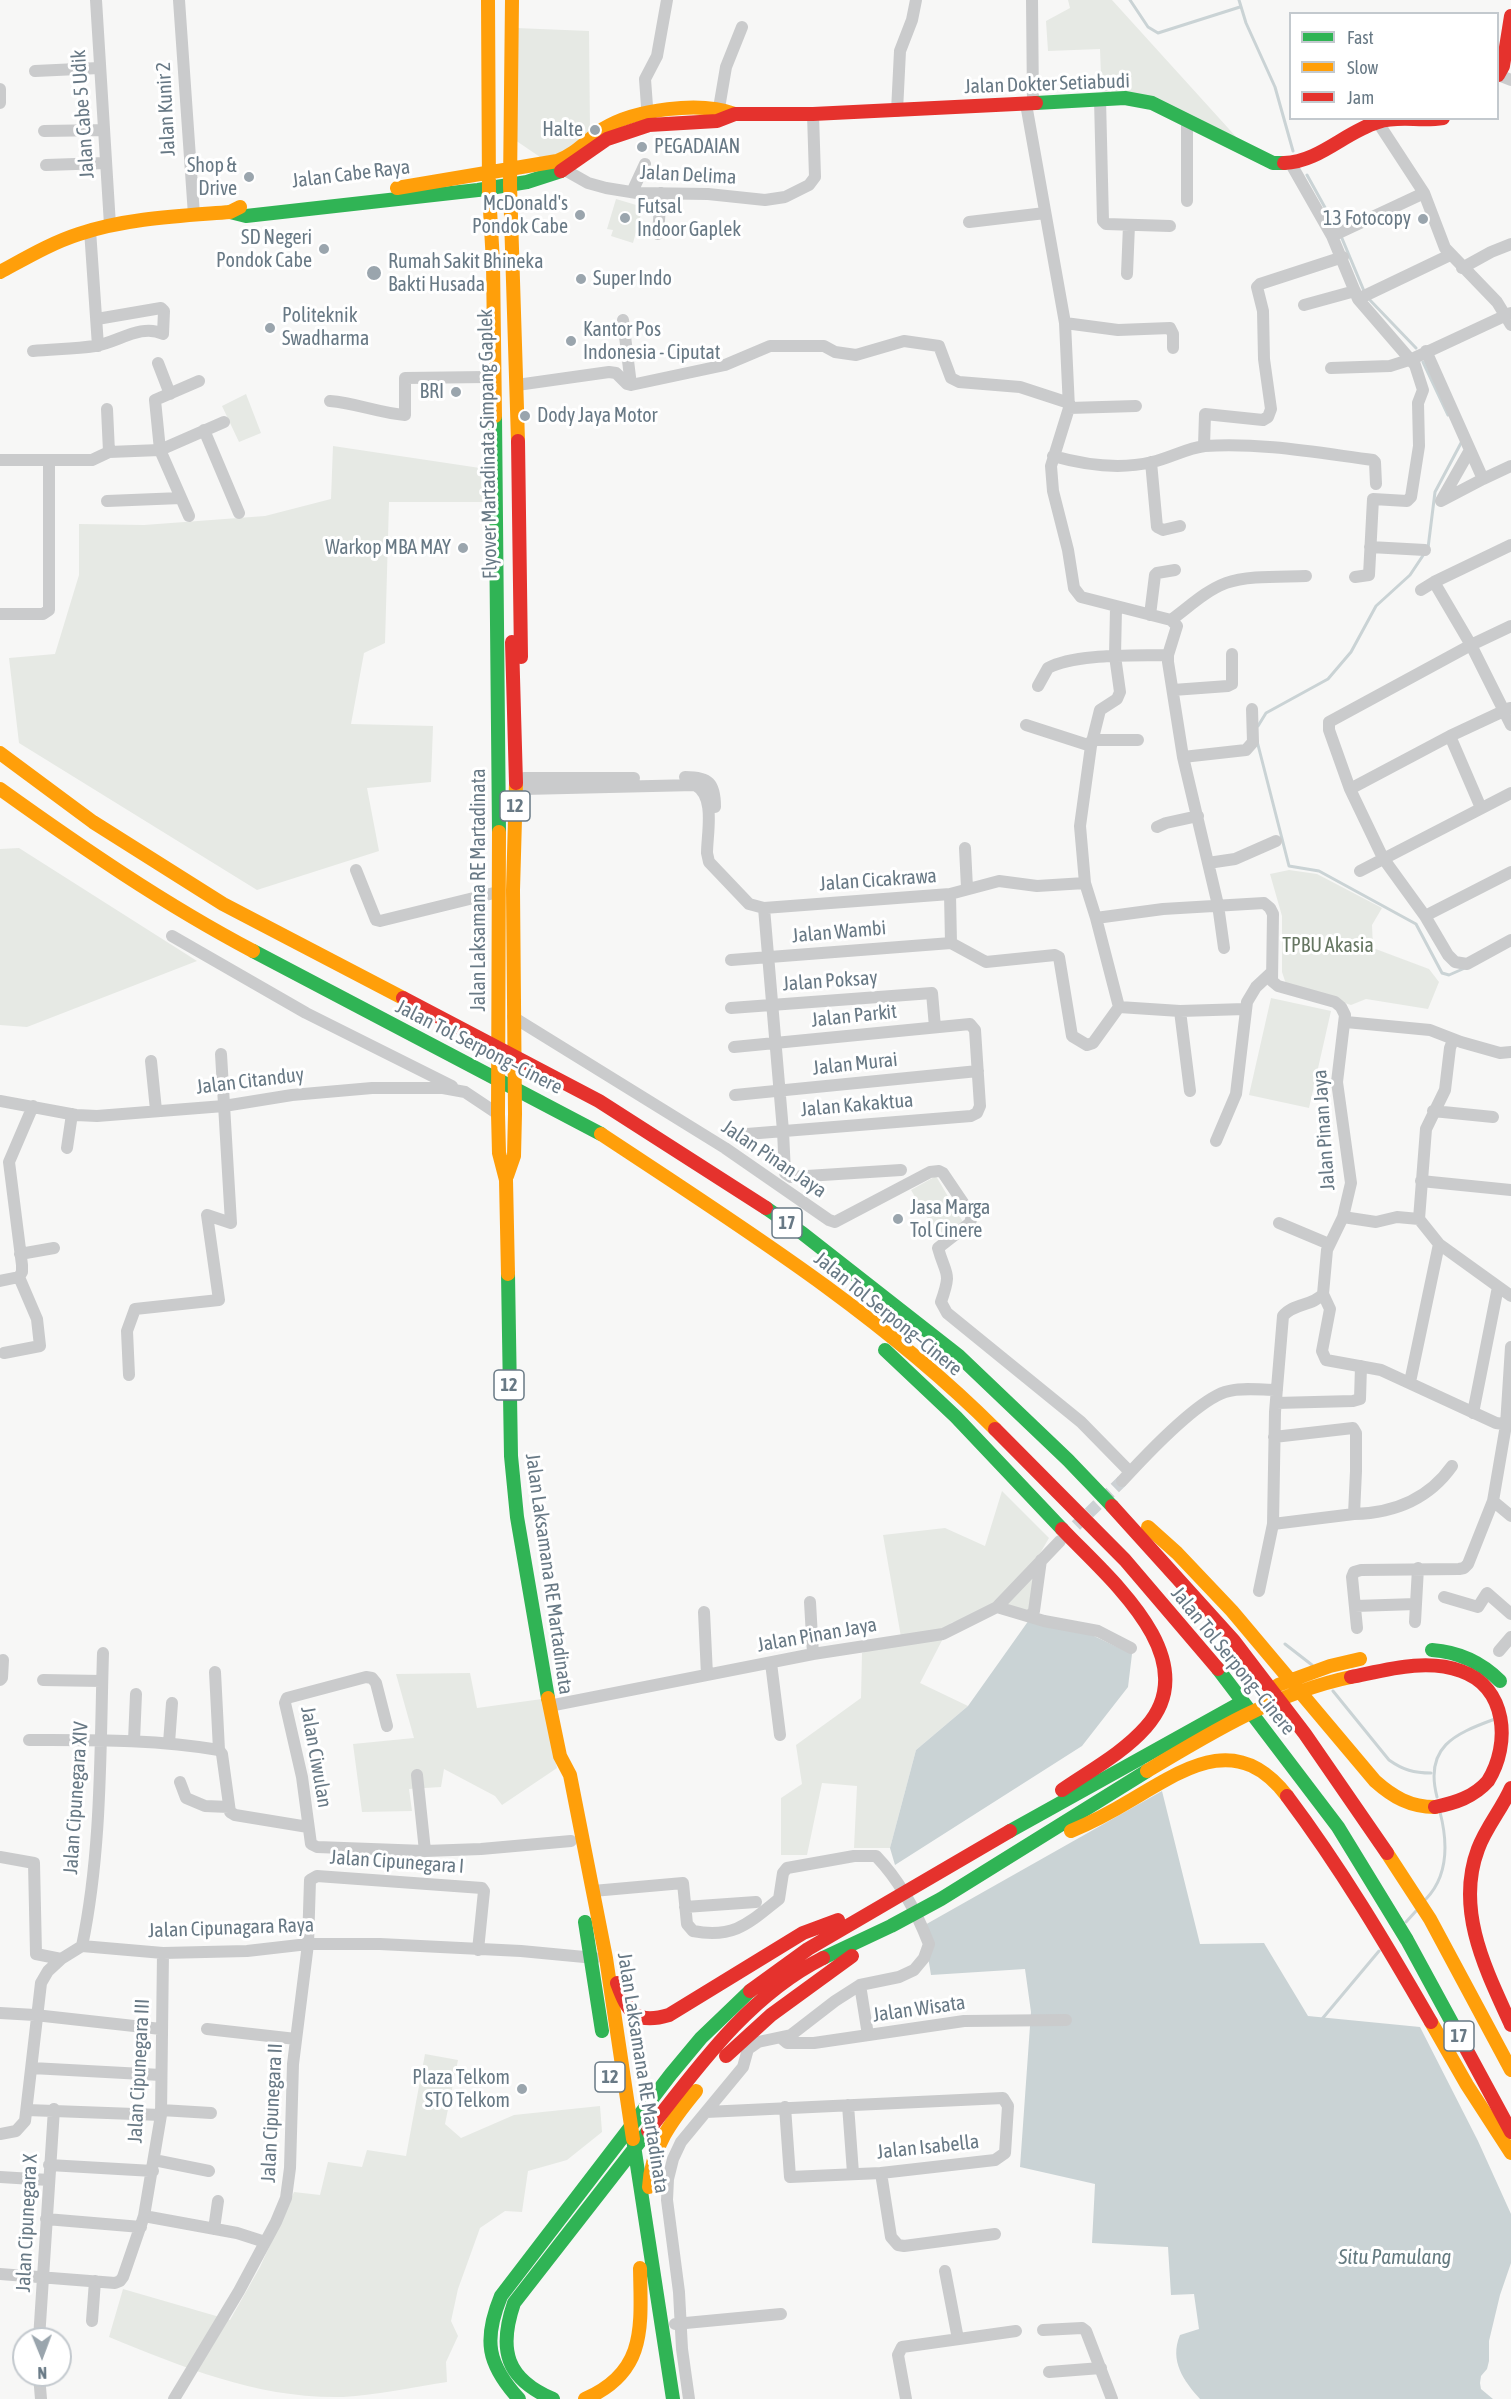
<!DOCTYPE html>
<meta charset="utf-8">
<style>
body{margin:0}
#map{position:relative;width:1511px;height:2399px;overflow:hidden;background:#f7f7f6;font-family:"Asap Condensed",sans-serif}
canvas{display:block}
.legend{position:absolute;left:1289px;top:12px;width:210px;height:108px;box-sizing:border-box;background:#fff;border:2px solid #c3c9ce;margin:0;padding:8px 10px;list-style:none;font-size:18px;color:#687985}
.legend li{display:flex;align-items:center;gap:12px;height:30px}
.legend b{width:30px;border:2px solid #c3c9ce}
.north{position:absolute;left:12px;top:2327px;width:60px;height:60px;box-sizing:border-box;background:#fff;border:2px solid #c3c9ce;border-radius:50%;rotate:179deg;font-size:16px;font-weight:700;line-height:24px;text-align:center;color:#687985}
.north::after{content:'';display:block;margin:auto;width:21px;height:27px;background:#9aa5ad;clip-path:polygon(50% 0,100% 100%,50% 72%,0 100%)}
</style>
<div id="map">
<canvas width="1511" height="2399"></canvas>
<ul class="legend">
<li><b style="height:8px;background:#30b455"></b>Fast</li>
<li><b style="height:8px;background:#ff9f0a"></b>Slow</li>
<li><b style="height:8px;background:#e5322d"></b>Jam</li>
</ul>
<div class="north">N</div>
</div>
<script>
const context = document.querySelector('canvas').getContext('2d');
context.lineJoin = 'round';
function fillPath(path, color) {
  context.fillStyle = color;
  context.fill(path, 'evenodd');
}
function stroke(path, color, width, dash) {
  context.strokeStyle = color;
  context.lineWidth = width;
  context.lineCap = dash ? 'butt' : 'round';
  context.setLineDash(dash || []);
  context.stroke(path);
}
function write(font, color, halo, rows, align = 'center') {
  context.font = font + ' "Asap Condensed",sans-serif';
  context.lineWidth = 6;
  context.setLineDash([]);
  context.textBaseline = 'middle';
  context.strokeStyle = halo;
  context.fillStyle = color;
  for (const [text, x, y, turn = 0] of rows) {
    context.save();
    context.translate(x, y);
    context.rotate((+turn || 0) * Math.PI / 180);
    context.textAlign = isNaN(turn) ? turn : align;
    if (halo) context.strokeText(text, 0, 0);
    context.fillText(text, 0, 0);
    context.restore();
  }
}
const green = new Path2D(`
 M1068,0H1112L1248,150L1145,99L1102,100L1100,49L1048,51L1046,21L1070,8Z
 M516,28L589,31L590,131L566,153L540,157L515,140Z
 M616,199L643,207L633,243L611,236L613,230L607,229Z
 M246,394L261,433L239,442L222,406Z
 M333,446L480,468L483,502H389L385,643L364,653L351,724L433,726L431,782L367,788L379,851L257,890L19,743L9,658L55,654L79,575V524L144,525L265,516L331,499Z
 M19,848L197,961L27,1027L0,1025V849Z
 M1289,870L1317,874L1382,908L1372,925L1373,948L1429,969L1439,982L1428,1009L1366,999L1351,1005L1286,984L1282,972V916L1270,874Z
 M1271,998L1331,1011L1309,1108L1249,1095Z
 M936,1176L963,1222L938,1236L911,1190Z
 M1002,1491L1049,1538L1035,1562L1029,1620L999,1609L951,1623L920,1683L968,1706L916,1750L890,1848H854L857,1786L822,1783L807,1855H781V1798L802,1784L796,1745L861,1698L862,1653L901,1637L883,1535L945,1528L985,1546Z
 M470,1673L477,1708L542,1699L557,1768L502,1805L495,1796L444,1769L441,1787L409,1789L412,1811L362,1812L353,1744L414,1738L396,1674Z
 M425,2054L458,2060L445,2124L461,2138L514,2115L600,2106L602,2132L567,2160L528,2171L522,2212L505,2211L480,2228L458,2289L451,2321L458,2336L446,2362L447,2382C413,2387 377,2395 343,2397C259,2399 185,2368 109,2337L123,2289L230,2320L260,2267L294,2192L320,2195L328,2162L362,2167L367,2150L406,2156Z`);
const water = new Path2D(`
 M1029,1620L1094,1636L1132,1654L1128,1687L1082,1746L895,1865L890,1848L916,1750L968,1706Z
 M1162,1791L1200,1944L1264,1943L1308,2016L1420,2027L1478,2141L1511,2214V2263L1500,2295L1489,2341V2361L1487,2369L1481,2376L1480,2383L1481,2389L1493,2399H1200C1184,2381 1169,2361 1180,2335L1199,2329L1194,2294L1171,2295L1168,2247L1092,2243L1095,2184L1020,2167L1031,2012L1025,1969L931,1975L923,1926Z`);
const stream = new Path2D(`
 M1130,0L1148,27L1158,33L1240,7
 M1239,0L1246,23L1275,87L1293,151
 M1307,175L1338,231
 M1341,236L1364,291
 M1367,297L1416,348
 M1423,362L1448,415
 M1428,548L1435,492L1461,443
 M1258,726L1266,713L1328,679L1351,652L1376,606L1410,575L1424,554
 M1257,741L1289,866L1319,871L1416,924L1442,973L1449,975L1465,968
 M1285,1644L1312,1665
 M1333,1691L1389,1760C1403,1770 1414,1773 1431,1773
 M1437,1797C1424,1747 1454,1734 1495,1719
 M1426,1899C1448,1876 1448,1843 1440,1812
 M1406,1922L1416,1911
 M1322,2019L1379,1951`);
const streetTunnel = new Path2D(`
 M1063,1538L1122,1481`);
const street = new Path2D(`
 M96,0L110,225
 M179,0L194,215
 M1032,0L1033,103
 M35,71L99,68
 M1498,75L1511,80
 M0,89V103
 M1100,99L1103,221L1106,224L1170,226
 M1026,104L1065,323L1069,408L1051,466L1053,491L1068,550L1074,588L1081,597L1171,620L1177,626L1168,655V662L1183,757L1218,905L1224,948
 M897,111L900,51L912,20L916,0
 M718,114L726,67L742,27
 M648,120L645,79L657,56L667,0
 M1377,121L1424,193L1445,248L1497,302L1511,325
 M44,131L104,130
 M1291,164L1332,236L1358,299L1415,365L1423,390L1418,403L1419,446L1411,497L1407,501L1373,499L1369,575L1355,577
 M46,165L105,163
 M565,170L588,183L606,188L637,193L708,194L765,200L785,197L809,185L815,177L813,114
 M632,192L645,164
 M1187,201V121
 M969,222L1045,213
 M90,230L98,346
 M658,234L661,193
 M1332,236L1424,193
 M1462,268L1491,252L1511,244
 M1127,274L1129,225
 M1358,299L1450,255
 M1304,305L1355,291
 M623,320L631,385
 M1065,323L1118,330L1170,328L1173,334V348
 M33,351C54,349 75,349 95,346C117,343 141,323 163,334L164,311L161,308L97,319
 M1426,351L1483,479L1511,466
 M158,363L170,394
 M1331,368L1390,366L1412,359L1511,313
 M517,385L609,372L616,373L627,384L631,385L725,365L770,346H824L835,352L856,355L904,341L939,346L951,378L959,382L1020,387L1069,403
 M330,401C356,403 379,413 405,415V378L486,377
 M1069,408L1136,406
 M204,430L239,513
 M1204,446L1205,414L1263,420L1268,417L1271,409L1264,359L1263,311L1257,287L1260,284L1343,257
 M109,452L160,450L224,422
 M1053,456C1085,465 1119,470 1152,462C1170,458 1187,448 1205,446C1259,442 1319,453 1373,460L1375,462L1376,484
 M0,460H92L109,452L107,409
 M1151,462L1157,527L1163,530L1180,526
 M107,501L181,498
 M1441,501L1470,450
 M1441,501L1483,479
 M189,516L160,450L155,400L199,381
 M1511,545L1434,582L1471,645L1511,725
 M1370,547L1425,550
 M1421,590L1434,582
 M0,614H43L49,610V461
 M1150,615L1155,575L1157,573L1175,570
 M1171,620C1189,607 1205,591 1226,583C1248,575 1283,577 1306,576
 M1511,626L1471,645L1329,722V730L1350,789L1383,858L1425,916L1448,955L1455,962L1467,964L1511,940
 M1038,686L1048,668C1075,653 1136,656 1168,655
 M1173,690L1228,686L1232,684V654
 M1026,725L1091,746
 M1450,736L1481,808
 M1092,740H1138
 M1183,757L1246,750L1253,742L1252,709
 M685,777C709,777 715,783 715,807
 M524,778H634
 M524,789L695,785C716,796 707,833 707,853L709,862L749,904L764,908L950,894L999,881L1037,886L1085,883L1096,918L1119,1007
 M1350,789L1450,736L1510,708
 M1157,827L1166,823L1198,816
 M965,848L967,888
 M1208,863L1235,859L1276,841
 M356,870L376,920L380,921L498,892
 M1360,871L1511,793
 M1085,883L1080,826L1091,746L1100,710L1117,699L1120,692L1115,656L1116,608
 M950,894L951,943
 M764,908L783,1131L785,1173L791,1177L901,1170
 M1425,916L1511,872
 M1096,918L1163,909L1264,903L1270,908L1273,914L1272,981L1278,986L1335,1002L1341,1007L1345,1015L1337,1082L1351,1183L1343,1217L1327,1250L1323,1294C1313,1306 1293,1303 1283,1316L1275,1412L1273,1524L1259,1591
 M172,936L306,1013L452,1086
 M951,943L986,962L1055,955L1059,957L1072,1036L1087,1045L1093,1043L1119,1007
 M731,960L951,943
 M1119,1007L1180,1011L1245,1009
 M731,1008L932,993L935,1027
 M1180,1011L1190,1091
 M513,1017L725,1148L829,1220L835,1222L930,1172L939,1171L943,1173L972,1216L970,1223L938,1248C946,1277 952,1270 941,1302L947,1313L1081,1422L1130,1472
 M1346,1022L1430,1030L1461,1042L1500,1053L1511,1052
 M1453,1040L1450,1048L1445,1090L1426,1129L1419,1219L1439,1244L1511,1296
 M734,1047L970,1024L975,1030L980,1106L977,1113L971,1116L747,1134
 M151,1061L156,1110
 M735,1095L978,1071
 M0,1101L76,1115L97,1116L224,1106L292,1095L372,1088H443L465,1092L498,1114
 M1433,1111L1493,1117
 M1216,1141L1236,1094L1247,1002L1256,987L1271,973
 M67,1148L72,1114
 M1421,1181L1511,1190
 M1343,1217L1376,1222L1397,1217L1419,1219
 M1279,1223L1329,1244
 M20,1254L54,1248
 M19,1277L22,1272V1265L9,1162L33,1106
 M0,1281L19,1277
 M1323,1294L1330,1309L1322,1351L1326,1360L1381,1370L1496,1423L1511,1425
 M4,1353L40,1346L37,1319L19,1277
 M129,1375L127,1331L135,1309L219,1300L207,1215L231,1223L221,1054
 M1410,1382L1439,1244
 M1276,1403L1353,1401L1360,1399L1361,1366
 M1473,1413L1498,1287
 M1122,1481C1144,1457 1195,1402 1225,1392C1240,1387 1261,1390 1277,1390
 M1493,1501L1511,1516
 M1354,1514C1394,1513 1428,1500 1452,1466
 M1273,1524L1354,1514L1356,1471V1433L1353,1428L1274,1437
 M1444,1597L1478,1607L1487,1593L1511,1614
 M810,1602L813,1654
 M1355,1606L1416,1604
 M997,1607L1044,1621L1098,1631L1131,1648
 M704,1612L707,1675
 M1030,1616L1034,1611L1041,1560
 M1415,1622L1418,1568
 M1357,1628L1352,1577L1354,1572L1361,1570L1459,1569L1464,1568L1468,1564L1493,1501L1506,1425L1511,1347
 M1499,1651L1511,1637
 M771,1663L780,1735
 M215,1672L219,1750
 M0,1680L2,1678L3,1660
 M43,1680L102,1681
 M549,1706L813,1654L943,1634L997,1607L1060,1541
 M387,1726L376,1683L372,1678L366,1677L287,1698L285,1703L302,1777L311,1844L317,1847L425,1851L481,1849L571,1841
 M29,1740C93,1740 156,1739 219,1750L222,1754L230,1812L235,1815L308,1827
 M134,1741L136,1694
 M169,1743L172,1703
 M417,1775L425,1851
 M180,1782L186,1798L205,1806L229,1807
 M0,1857L34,1863L36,1954L61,1959
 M593,1891L683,1883L687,1924L693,1931C734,1939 749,1923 779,1899L783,1873L787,1868L854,1856H876C899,1880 917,1913 929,1944L924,1958L914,1970L899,1977L860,1985L835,2001L791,2035L758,2042L748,2049L743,2067L681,2142L673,2159L668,2179L667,2200L679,2292L682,2349L689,2399
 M685,1907L756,1902
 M82,1946C102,1850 100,1750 103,1653
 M860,1985L868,2035
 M0,2013L35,2015L161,2029
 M207,2029L296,2039
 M781,2038L787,2043H814L964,2021L1066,2020
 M32,2068L161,2075
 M848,2105L853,2173
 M27,2110L161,2115
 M161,2110L211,2113
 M706,2112L1003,2098L1008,2106L1005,2153L995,2160L881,2173L790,2177L785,2107
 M0,2134L16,2131L25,2121L41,1983L48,1971L61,1959L82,1946L163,1953L247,1951L308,1944H380L521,1951L595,1958
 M154,2160L209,2171
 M49,2165L153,2171
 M881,2173L891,2237L898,2245L904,2246L995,2234
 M0,2177L49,2180
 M144,2216L237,2233L265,2242
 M46,2219L141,2227
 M214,2229L218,2201
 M945,2271L958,2339
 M0,2274L115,2283L120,2281L123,2277L144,2216L161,2115L163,1953
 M92,2321L95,2281
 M675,2324L781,2314
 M1043,2330L1082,2328L1086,2331L1112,2399
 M39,2339L54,2109
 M1049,2372L1101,2368
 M39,2375L41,2399
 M174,2399L239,2291L276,2222L286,2198L290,2168L293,2064L308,1944L310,1880L317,1876L482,1888L484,1891L478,1950
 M906,2399L898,2355L902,2347L1016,2331`);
const fast = new Path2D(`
 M1036,103L1125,98L1152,103L1273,163H1284
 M230,212L246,216L478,190L527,182L561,171
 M495,416L499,832
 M253,951L601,1134
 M766,1208L802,1233L959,1356L1068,1460L1112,1506
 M508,1274L511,1456L517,1517L548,1698
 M885,1350L956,1417L1062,1529
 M1432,1650C1459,1652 1481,1662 1500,1681
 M1218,1669L1338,1827L1407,1940L1457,2032
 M1010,1831L1242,1702
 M585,1922L602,2031
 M823,1958L891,1926L941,1899L1147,1771
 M633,2139L673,2399
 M519,2399C487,2364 483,2340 501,2296L671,2074L701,2038L750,1991
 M553,2399C506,2379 498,2350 514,2303L648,2131`);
const slow = new Path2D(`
 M488,0L489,192L493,263L495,416
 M512,0L510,185L518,441
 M397,188L557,161C576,154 587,140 603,129C635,109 700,101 735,114
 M0,272C26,258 51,243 79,234C127,218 180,216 230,212L240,207
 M0,753L93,822L223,904L403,998
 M0,789C81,847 164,904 253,951
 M499,832L498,1114L499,1153L506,1180L508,1274
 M601,1134C737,1224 879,1313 995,1429
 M507,1176L514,1156L515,1114L513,890L516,783
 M1148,1527L1177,1553L1232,1611L1375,1781C1393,1797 1410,1807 1435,1807
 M1278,1685L1330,1666L1360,1659
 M548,1698L560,1756L570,1775L606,1958L633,2139
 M1147,1771C1210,1733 1278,1692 1351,1677
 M1071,1831C1093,1822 1113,1811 1133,1799C1187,1767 1238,1732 1287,1796
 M1387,1853L1430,1919L1511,2070
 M1431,2022L1467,2085L1511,2153
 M649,2187C651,2148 672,2120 696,2091
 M585,2399C647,2372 641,2327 640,2268`);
const jam = new Path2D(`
 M1498,75L1503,66L1511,16
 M1284,163C1319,162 1345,132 1378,122C1399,115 1421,122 1443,118
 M561,171L607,139L649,125L717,121L735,114H813L1036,103
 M518,441L521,657
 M512,642L516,783
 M403,998L599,1101L766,1208
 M995,1429L1125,1560L1218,1669
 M1112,1506L1234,1641L1305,1734L1387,1853
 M1351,1677C1386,1670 1426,1658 1461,1671C1507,1687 1511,1744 1488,1781C1474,1797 1455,1803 1435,1807
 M1511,1788C1502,1809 1486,1827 1478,1849C1455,1910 1486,1970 1511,2025
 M1062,1790C1091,1770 1123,1753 1146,1727C1208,1658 1105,1575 1062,1529
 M1287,1796C1341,1868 1386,1944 1431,2022
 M617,1983C628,2013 636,2025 669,2015L803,1933L838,1920
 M750,1991L808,1949L1010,1831
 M1457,2032L1511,2132
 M726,2056L771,2015L852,1956
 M648,2131C698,2067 748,1996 823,1958`);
const markers = [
 [595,130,6,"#9aa5ad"],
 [642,147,6,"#9aa5ad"],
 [249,177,6,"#9aa5ad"],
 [580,215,6,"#9aa5ad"],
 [625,218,6,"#9aa5ad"],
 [1423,219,6,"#9aa5ad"],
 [324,249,6,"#9aa5ad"],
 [374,273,8,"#9aa5ad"],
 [581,279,6,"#9aa5ad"],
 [270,328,6,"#9aa5ad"],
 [571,341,6,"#9aa5ad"],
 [456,392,6,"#9aa5ad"],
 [525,416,6,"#9aa5ad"],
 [463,548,6,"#9aa5ad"],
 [898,1219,6,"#9aa5ad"],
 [522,2089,6,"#9aa5ad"]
];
const shields = [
 [515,806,30],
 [787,1223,30],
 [509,1385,30],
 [1459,2036,30],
 [610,2077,30]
];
const shieldNames = [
 ["12",515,806],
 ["17",787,1223],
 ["12",509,1385],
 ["17",1459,2036],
 ["12",610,2077]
];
const streetNames = [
 ["Jalan Dokter Setiabudi",1047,84,-2],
 ["Jalan Kunir 2",166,109,-93],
 ["Jalan Cabe 5 Udik",83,114,-94],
 ["Jalan Cabe Raya",351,174,-7],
 ["Jalan Delima",688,175,3],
 ["Flyover Martadinata Simpang Gaplek",488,444,-91],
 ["Jalan Cicakrawa",878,880,-4],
 ["Jalan Laksamana RE Martadinata",479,890,-90],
 ["Jalan Wambi",839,932,-5],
 ["Jalan Poksay",830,981,-4],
 ["Jalan Parkit",854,1016,-6],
 ["Jalan Tol Serpong–Cinere",479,1047,27],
 ["Jalan Murai",855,1064,-6],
 ["Jalan Citanduy",250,1081,-7],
 ["Jalan Kakaktua",857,1105,-5],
 ["Jalan Pinan Jaya",1324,1130,-94],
 ["Jalan Pinan Jaya",774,1159,34],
 ["Jalan Tol Serpong–Cinere",888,1314,39],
 ["Jalan Laksamana RE Martadinata",549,1574,82],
 ["Jalan Pinan Jaya",817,1635,-10],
 ["Jalan Tol Serpong–Cinere",1233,1661,51],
 ["Jalan Ciwulan",316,1757,80],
 ["Jalan Cipunegara XIV",76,1798,-86],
 ["Jalan Cipunegara I",397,1862,4],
 ["Jalan Cipunagara Raya",231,1928,-2],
 ["Jalan Wisata",919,2009,-8],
 ["Jalan Cipunegara III",139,2071,-87],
 ["Jalan Laksamana RE Martadinata",643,2073,81],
 ["Jalan Cipunegara II",272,2113,-87],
 ["Jalan Isabella",928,2147,-6],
 ["Jalan Cipunegara X",27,2223,-87]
];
const poiNames = [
 ["Halte",583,130],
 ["PEGADAIAN",654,147,"left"],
 ["Shop &",237,166],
 ["Drive",237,189],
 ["McDonald's",568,204],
 ["Pondok Cabe",568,227],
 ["Futsal",637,207,"left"],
 ["Indoor Gaplek",637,230,"left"],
 ["13 Fotocopy",1411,219],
 ["SD Negeri",312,238],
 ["Pondok Cabe",312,261],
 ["Rumah Sakit Bhineka",388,262,"left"],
 ["Bakti Husada",388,285,"left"],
 ["Super Indo",593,279,"left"],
 ["Politeknik",282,316,"left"],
 ["Swadharma",282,339,"left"],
 ["Kantor Pos",583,330,"left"],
 ["Indonesia - Ciputat",583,353,"left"],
 ["BRI",444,392],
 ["Dody Jaya Motor",537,416,"left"],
 ["Warkop MBA MAY",451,548],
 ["Jasa Marga",910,1208,"left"],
 ["Tol Cinere",910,1231,"left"],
 ["Plaza Telkom",510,2078],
 ["STO Telkom",510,2101]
];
const parkNames = [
 ["TPBU Akasia",1328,946]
];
const waterNames = [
 ["Situ Pamulang",1395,2257]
];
fillPath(green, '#e6e9e4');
fillPath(water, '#cad3d5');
stroke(stream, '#cad3d5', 3);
stroke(streetTunnel, '#ccd1d4', 12, [12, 6]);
stroke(street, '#cacbcc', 12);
stroke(fast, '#30b455', 14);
stroke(slow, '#ff9f0a', 14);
stroke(jam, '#e5322d', 14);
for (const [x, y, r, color] of markers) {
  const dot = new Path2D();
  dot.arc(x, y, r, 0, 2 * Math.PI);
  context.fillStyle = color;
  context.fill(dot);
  stroke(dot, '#fff', 2);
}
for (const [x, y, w] of shields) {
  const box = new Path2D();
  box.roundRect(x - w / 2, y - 15, w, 30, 4.5);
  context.fillStyle = '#fff';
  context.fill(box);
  stroke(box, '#687985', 1.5);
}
write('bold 18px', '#687985', null, shieldNames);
write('20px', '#687985', '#fff', streetNames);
write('20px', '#687985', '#fff', poiNames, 'right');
write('20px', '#677763', '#fff', parkNames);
write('italic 21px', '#647a80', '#fff', waterNames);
</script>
